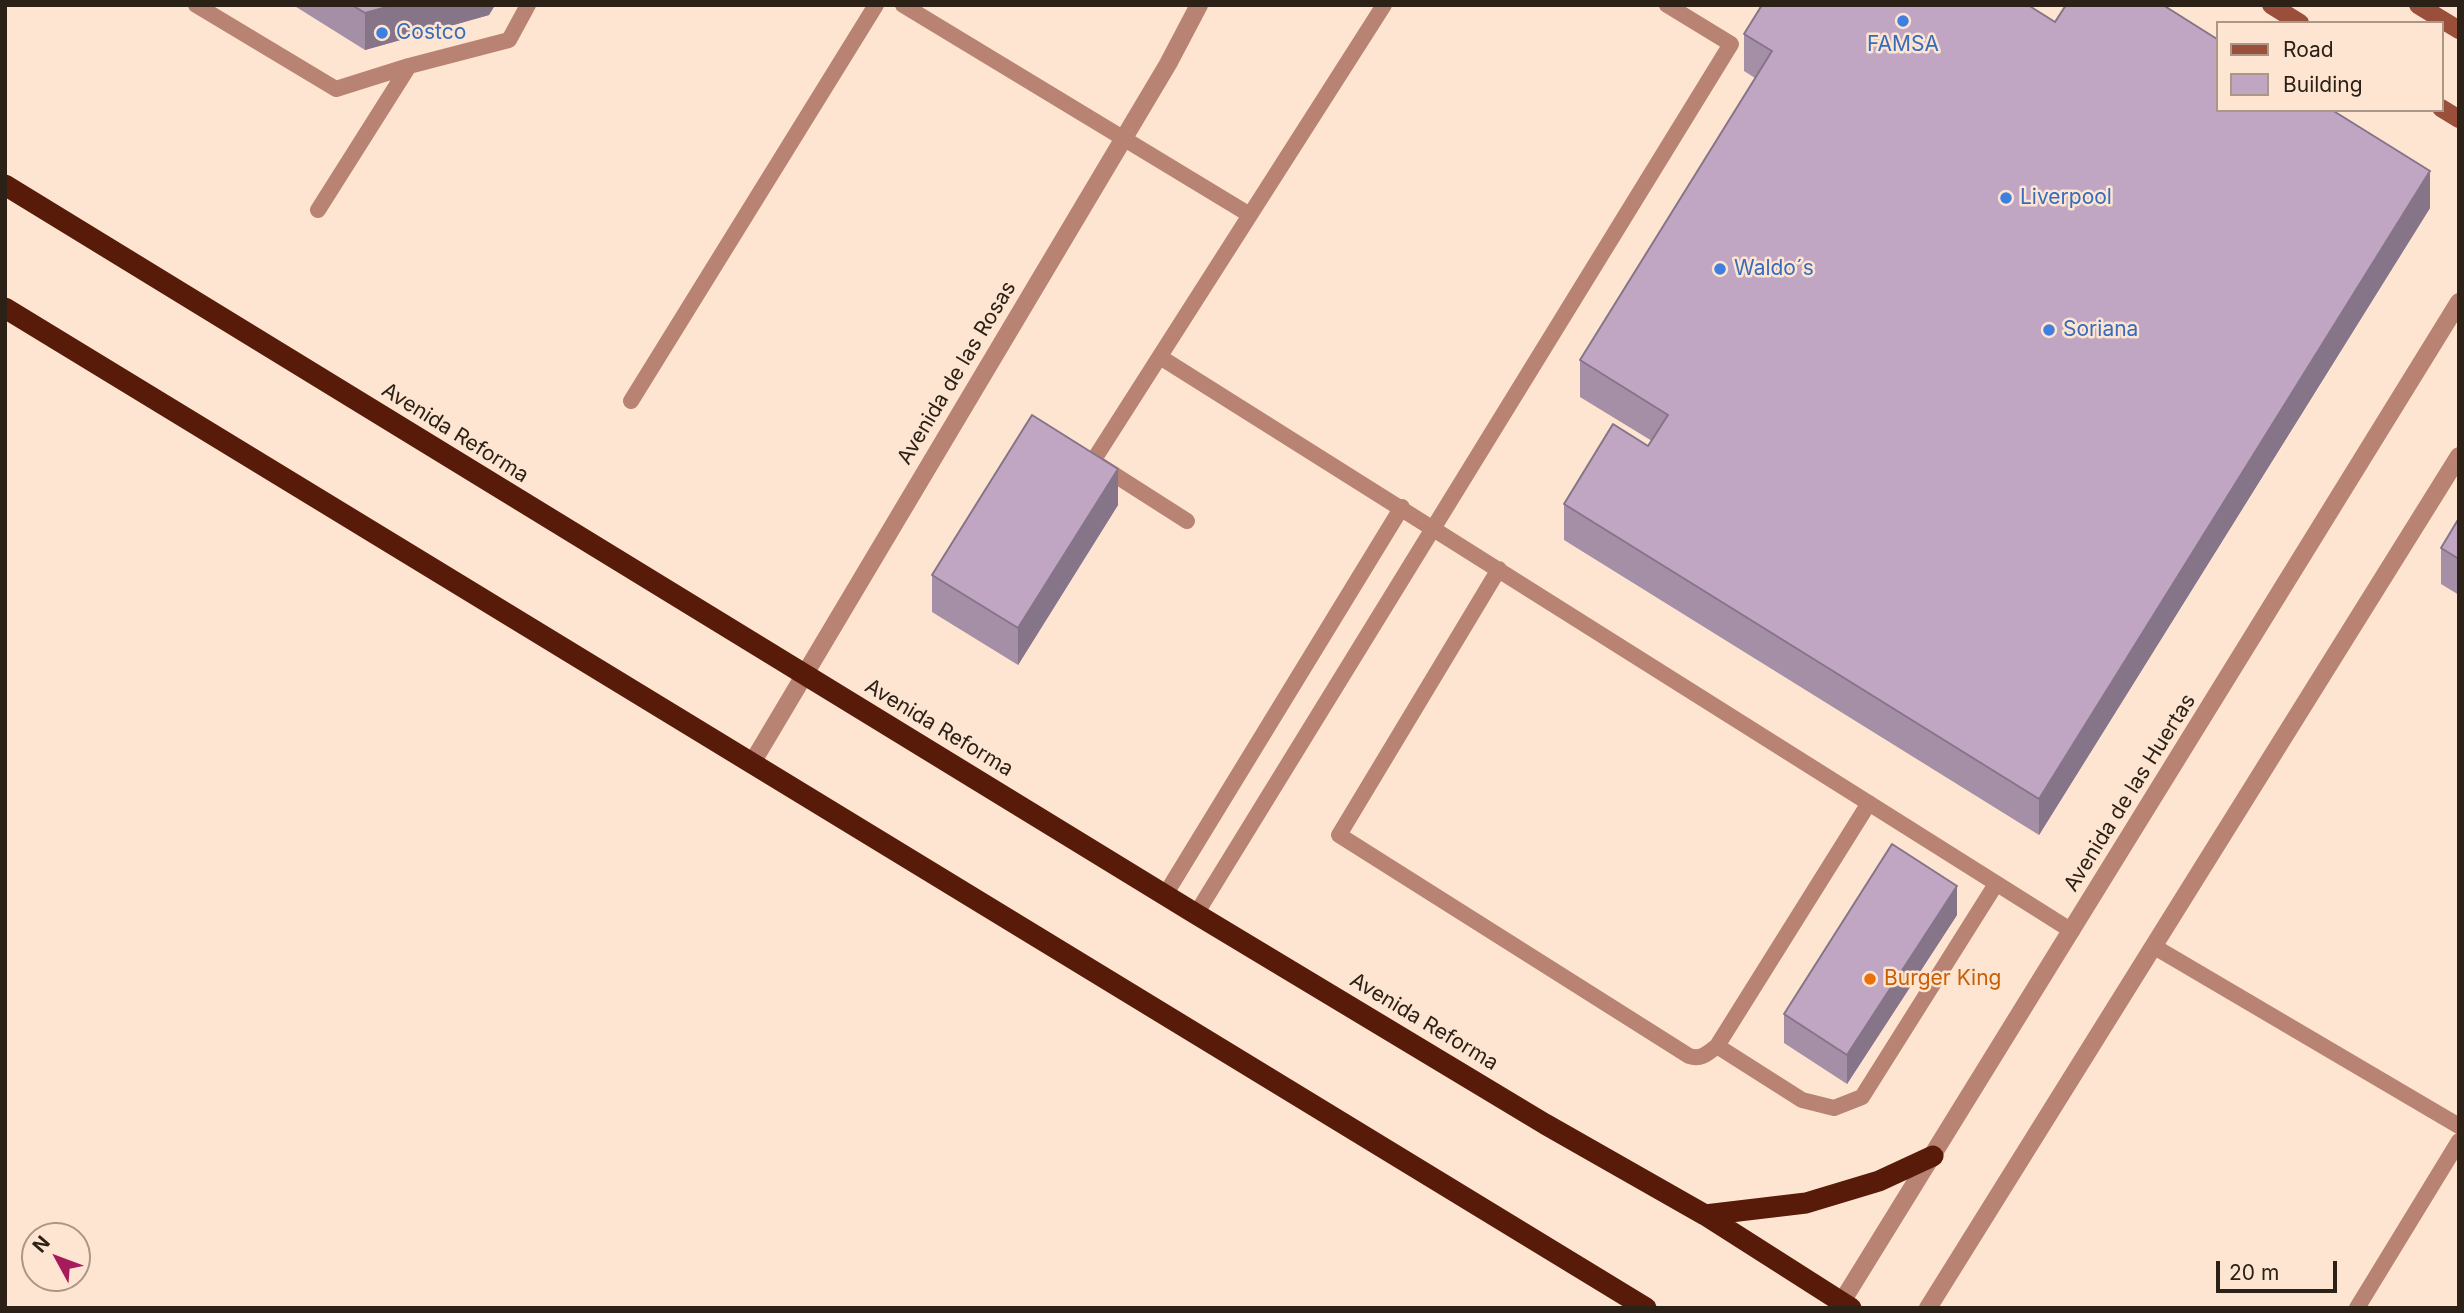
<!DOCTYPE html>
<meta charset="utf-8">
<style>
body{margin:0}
#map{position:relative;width:2464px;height:1313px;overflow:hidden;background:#fee5d1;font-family:Inter,sans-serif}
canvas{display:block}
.frame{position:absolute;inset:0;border:7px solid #2c2117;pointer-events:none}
.legend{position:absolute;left:2216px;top:21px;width:228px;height:91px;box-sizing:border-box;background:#fee5d1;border:2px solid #aa9787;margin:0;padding:9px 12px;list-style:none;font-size:21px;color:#2c2117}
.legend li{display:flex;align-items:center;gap:14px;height:35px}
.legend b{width:35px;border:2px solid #aa9787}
.north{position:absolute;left:21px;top:1222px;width:70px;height:70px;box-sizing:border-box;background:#fee5d1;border:2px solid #aa9787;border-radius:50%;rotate:311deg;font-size:19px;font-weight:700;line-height:28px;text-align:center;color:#2c2117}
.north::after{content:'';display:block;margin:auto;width:24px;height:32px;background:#a71a5c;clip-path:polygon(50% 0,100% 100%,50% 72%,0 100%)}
.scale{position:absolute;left:2216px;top:1261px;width:121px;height:32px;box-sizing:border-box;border:4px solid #2c2117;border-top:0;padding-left:9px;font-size:21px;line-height:24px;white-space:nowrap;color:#2c2117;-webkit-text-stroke:5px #fee5d1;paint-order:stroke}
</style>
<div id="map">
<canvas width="2464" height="1313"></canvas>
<div class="frame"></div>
<ul class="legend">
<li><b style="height:9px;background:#9a4f3a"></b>Road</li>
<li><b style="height:19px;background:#c0a6c2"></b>Building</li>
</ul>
<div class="north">N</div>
<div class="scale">20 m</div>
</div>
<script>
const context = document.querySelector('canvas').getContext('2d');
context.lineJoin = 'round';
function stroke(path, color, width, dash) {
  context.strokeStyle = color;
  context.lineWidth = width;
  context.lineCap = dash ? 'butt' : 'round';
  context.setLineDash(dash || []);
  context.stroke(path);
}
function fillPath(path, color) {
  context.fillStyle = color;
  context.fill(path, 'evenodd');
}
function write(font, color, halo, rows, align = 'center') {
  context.font = font + ' Inter,sans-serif';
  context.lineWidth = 5;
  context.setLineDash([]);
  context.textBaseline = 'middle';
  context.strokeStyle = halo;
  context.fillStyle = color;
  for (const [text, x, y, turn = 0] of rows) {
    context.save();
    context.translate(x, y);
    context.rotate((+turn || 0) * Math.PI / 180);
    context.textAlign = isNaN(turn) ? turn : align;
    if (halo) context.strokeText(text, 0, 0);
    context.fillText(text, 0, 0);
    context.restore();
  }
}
const lane = new Path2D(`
 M196,5L336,89L409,66L509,40L528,5
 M903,5L1250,215
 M318,210L409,66
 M1160,357L2072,931
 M631,401L876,5
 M1187,521L1093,461L1384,5
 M1499,569L1339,835L1689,1056C1701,1060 1707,1054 1717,1046L1869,803
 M1165,895L1402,507
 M1196,914L1731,44L1667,5
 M2153,946L2459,1126
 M1717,1046L1802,1100L1834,1108L1862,1097L1996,884
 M2357,1308L2459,1141`);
const street = new Path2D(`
 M752,763L1168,64L1199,5
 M1838,1308L2459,302
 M1928,1308L2459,456`);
const secondary = new Path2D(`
 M2271,5L2300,23
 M2418,5L2459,30
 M2441,108L2459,119`);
const highway = new Path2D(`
 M5,185L1196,914L1545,1124L1705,1215L1851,1308
 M5,308L1646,1308
 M1705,1215L1806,1203L1879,1181L1933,1156`);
const wall = new Path2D(`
 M293,5H495L489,15L365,50Z
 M2055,22L2430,208L2039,835L1564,540V504L1648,446L1652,441L1580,397V360L1755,78L1744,71V34Z
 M1118,505L1018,665L932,612V575Z
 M2459,518V595L2441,584V548Z
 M1957,915L1847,1084L1784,1043V1014Z`);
const shadedWall = new Path2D(`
 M394,5H495L489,15L365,50V13Z
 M2430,171V208L2039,835V799Z
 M1118,469V505L1018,665V628Z
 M1957,886V915L1847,1084V1055Z`);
const building = new Path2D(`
 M352,5H394L365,13Z
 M1762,5H2028L2055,22L2066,5H2163L2217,39V110H2332L2430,171L2039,799L1564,504L1613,424L1648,446L1668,415L1580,360L1772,51L1744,34Z
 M1032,415L1118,469L1018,628L932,575Z
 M2459,518V559L2441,548Z
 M1892,844L1957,886L1847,1055L1784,1014Z`);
const markers = [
 [1903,21,7,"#3f7fe0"],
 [382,33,7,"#3f7fe0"],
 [2006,198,7,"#3f7fe0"],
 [1720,269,7,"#3f7fe0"],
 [2049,330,7,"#3f7fe0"],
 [1870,979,7,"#e8710a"]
];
const shopNames = [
 ["Costco",396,33],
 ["FAMSA",1903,45,"center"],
 ["Liverpool",2020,198],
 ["Waldo´s",1734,269],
 ["Soriana",2063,330]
];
const streetNames = [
 ["Avenida de las Rosas",957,373,-59],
 ["Avenida Reforma",455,433,32],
 ["Avenida Reforma",939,728,31],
 ["Avenida de las Huertas",2130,793,-58],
 ["Avenida Reforma",1424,1022,31]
];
const foodNames = [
 ["Burger King",1884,979]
];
stroke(lane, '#b88373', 16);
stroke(street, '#b88373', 18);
stroke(secondary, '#9a4f3a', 18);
stroke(highway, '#581b09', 21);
fillPath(wall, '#a58fa7');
fillPath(shadedWall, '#867488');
fillPath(building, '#c0a6c2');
stroke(building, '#867488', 2);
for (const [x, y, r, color] of markers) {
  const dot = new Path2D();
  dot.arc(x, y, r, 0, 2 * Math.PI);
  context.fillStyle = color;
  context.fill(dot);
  stroke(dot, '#fee5d1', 2.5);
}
write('21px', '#366cbe', '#fee5d1', shopNames, 'left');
write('21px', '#2c2117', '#fee5d1', streetNames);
write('21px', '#c56008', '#fee5d1', foodNames, 'left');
</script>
